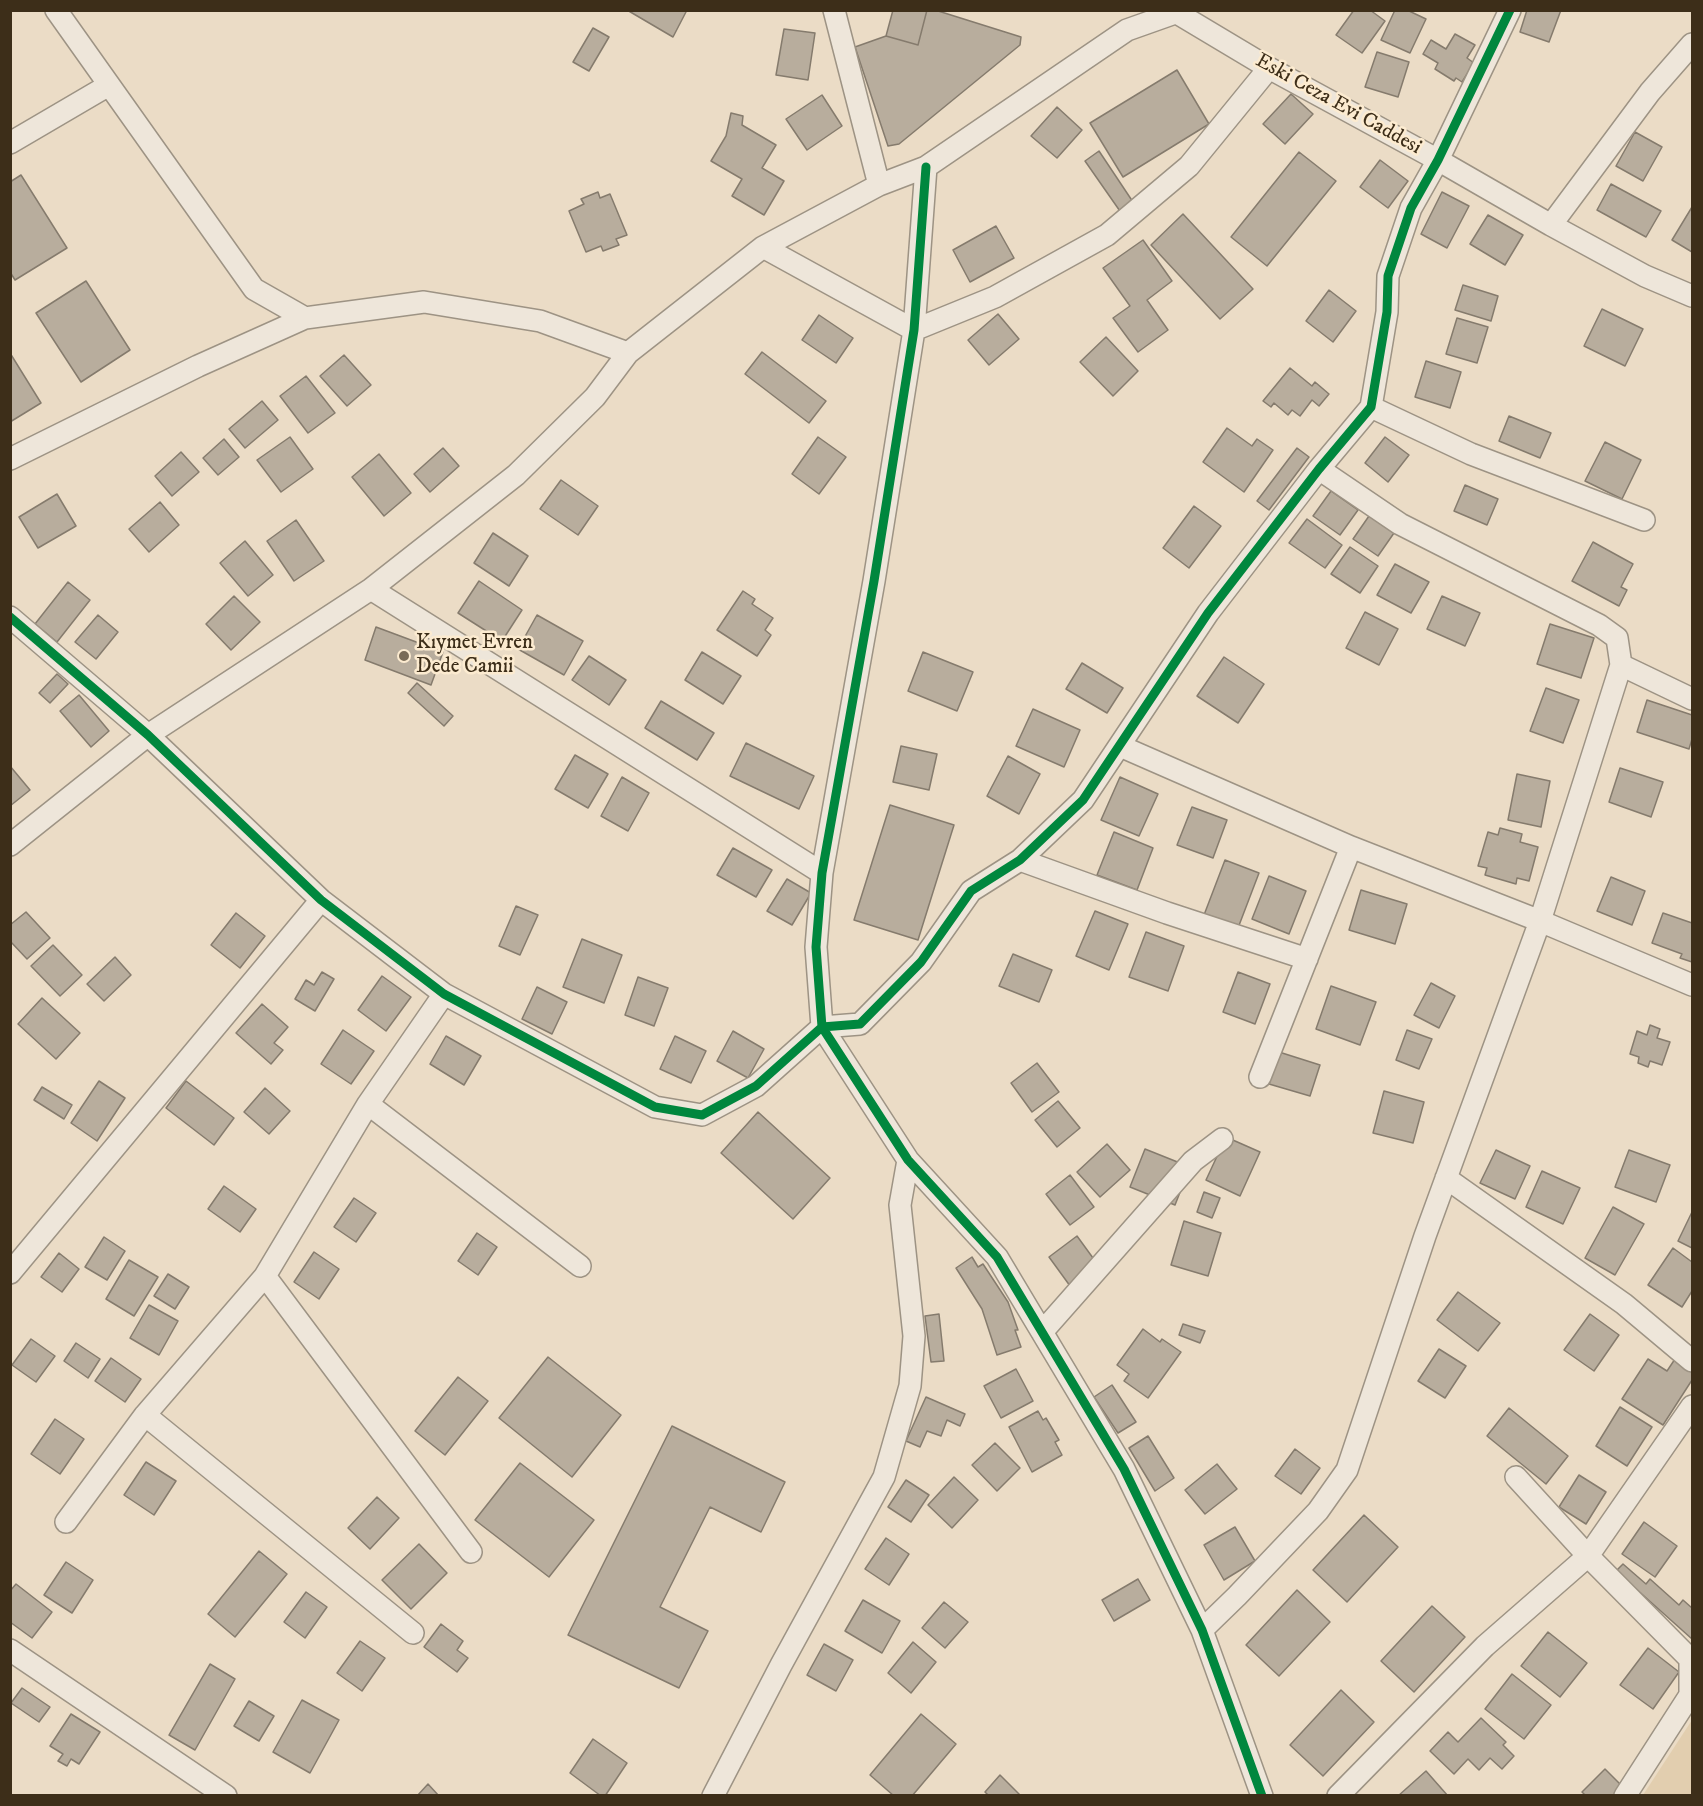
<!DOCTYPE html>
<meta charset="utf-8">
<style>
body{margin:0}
#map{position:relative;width:1703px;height:1806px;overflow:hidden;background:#ebdcc6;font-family:"IM FELL DW Pica",serif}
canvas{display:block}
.frame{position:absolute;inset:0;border:12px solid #3d2e19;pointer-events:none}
</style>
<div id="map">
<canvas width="1703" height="1806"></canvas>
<div class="frame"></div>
</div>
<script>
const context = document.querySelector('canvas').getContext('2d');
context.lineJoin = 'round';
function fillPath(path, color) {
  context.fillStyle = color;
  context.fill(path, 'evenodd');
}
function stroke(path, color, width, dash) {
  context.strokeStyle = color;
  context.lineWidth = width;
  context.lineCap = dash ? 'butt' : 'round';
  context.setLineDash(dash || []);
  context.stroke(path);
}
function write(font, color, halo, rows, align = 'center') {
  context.font = font + ' "IM FELL DW Pica",serif';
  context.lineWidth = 5;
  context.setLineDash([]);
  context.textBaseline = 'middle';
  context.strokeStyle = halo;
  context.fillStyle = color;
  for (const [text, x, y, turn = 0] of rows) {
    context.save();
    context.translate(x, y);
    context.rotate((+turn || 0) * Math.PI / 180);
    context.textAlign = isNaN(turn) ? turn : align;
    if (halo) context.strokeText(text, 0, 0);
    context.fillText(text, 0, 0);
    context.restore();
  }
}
const green = new Path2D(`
 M1692,1720V1795H1643Z`);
const building = new Path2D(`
 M627,10H687L673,37Z
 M893,10H927L918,45L886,36Z
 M927,10H935L1021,37L1020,45L899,144L888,146L855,47L886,36L918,45Z
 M1354,10H1370L1385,21L1362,53L1336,35Z
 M1395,10H1407L1426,19L1410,53L1381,40Z
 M1527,10H1561L1549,42L1520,32Z
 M593,28L609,37L589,71L573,62Z
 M784,29L815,33L808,80L776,75Z
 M1455,34L1475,45L1467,58L1474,63L1462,82L1456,78L1454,81L1435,69L1438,63L1423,54L1431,40L1446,49Z
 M1377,52L1409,62L1398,97L1365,87Z
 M1177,70L1209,124L1123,177L1090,123Z
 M1291,94L1313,114L1285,144L1263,124Z
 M822,95L842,126L807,150L786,119Z
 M1057,107L1082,130L1057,158L1031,136Z
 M731,113L743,116L742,125L776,145L762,168L784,181L764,215L732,196L742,179L711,161L726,136Z
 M1635,132L1662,147L1643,181L1616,166Z
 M1099,151L1135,205L1122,214L1085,161Z
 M1299,152L1336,181L1267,266L1231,237Z
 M1380,160L1408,181L1388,208L1360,187Z
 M21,175L67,248L15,280L10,272V182Z
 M1611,184L1661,211L1646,237L1597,210Z
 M598,192L600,198L610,194L627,235L616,239L619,245L603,251L601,246L586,252L569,211L584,204L581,199Z
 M1442,192L1469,206L1447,248L1421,234Z
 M1692,207V252L1672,240Z
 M1183,214L1253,289L1220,319L1151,245Z
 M1488,215L1523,235L1505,265L1470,244Z
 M996,226L1014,258L970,282L953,250Z
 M1143,240L1172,281L1147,300L1168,330L1138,352L1113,318L1130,306L1103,268Z
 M86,281L130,350L81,382L36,313Z
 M1463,285L1498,296L1491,321L1455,310Z
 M1329,290L1356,311L1333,342L1306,321Z
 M1602,309L1643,329L1625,366L1584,346Z
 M998,314L1019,339L989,365L968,340Z
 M819,315L853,338L836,363L802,340Z
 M1457,318L1488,327L1477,363L1446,354Z
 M1106,337L1138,371L1113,396L1080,362Z
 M762,352L826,401L809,423L745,374Z
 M10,353L41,403L10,422Z
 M344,355L371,385L347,406L320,376Z
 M1426,361L1461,372L1450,408L1415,397Z
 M1290,368L1312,386L1315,382L1329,394L1319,406L1312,400L1300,416L1292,410L1288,415L1274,403L1271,407L1263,401Z
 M306,376L335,413L308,433L280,396Z
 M262,401L278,420L245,448L229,429Z
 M1509,416L1551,433L1540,458L1499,441Z
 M1227,428L1252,446L1257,439L1273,450L1244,492L1203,462Z
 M290,437L313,469L281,492L257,460Z
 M818,437L846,457L819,494L792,474Z
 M1385,437L1409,455L1388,482L1365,463Z
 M224,439L239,457L218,475L203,458Z
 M1605,442L1641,460L1622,499L1585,481Z
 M443,448L459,466L430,492L414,474Z
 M1297,448L1309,457L1269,510L1257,501Z
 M181,452L199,472L172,496L155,476Z
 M379,454L411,493L384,516L352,477Z
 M561,480L598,506L578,535L540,509Z
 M1465,485L1498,499L1487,525L1454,511Z
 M1331,491L1358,510L1340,535L1313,516Z
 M57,494L76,526L38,548L19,517Z
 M160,502L179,525L149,552L129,529Z
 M1194,506L1221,526L1189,568L1163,548Z
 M1369,516L1394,533L1378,556L1353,539Z
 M1307,519L1342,545L1325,568L1289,543Z
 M296,520L324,561L294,581L267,541Z
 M493,533L528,556L509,586L474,563Z
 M245,541L273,575L248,596L220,563Z
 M1593,542L1633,564L1621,587L1627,590L1619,606L1572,581Z
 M1350,547L1378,566L1360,593L1331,574Z
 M1395,564L1429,582L1411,613L1377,595Z
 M479,581L522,610L502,641L458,613Z
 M68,582L90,600L57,642L35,624Z
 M743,591L755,599L752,604L773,618L765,630L771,635L757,656L717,630Z
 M234,596L260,622L231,650L206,624Z
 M1442,596L1480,613L1465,646L1427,629Z
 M1365,612L1398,629L1379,665L1346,648Z
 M98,615L118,632L96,659L75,642Z
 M537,615L583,641L564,675L518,649Z
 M1550,624L1594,638L1581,678L1537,664Z
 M376,627L443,652L431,685L365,660Z
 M702,652L741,676L723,704L685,680Z
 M923,652L973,672L957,711L908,691Z
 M589,656L626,680L609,705L572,680Z
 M1224,657L1264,684L1238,723L1197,696Z
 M1082,663L1123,688L1107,713L1066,689Z
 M57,674L68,684L50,703L39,693Z
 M417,683L453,716L444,726L408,693Z
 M1546,688L1579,700L1563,743L1530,731Z
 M79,695L109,731L91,747L60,711Z
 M1647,700L1692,715V739L1689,749L1637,732Z
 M661,701L714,733L697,760L645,728Z
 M1033,709L1080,730L1064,767L1016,746Z
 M746,743L814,776L799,809L730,776Z
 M901,746L937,754L929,790L893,782Z
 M575,755L608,774L588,808L555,789Z
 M1008,756L1040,774L1019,814L987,796Z
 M10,766L30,790L10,806Z
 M1620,768L1663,782L1651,817L1609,802Z
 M1517,774L1550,781L1541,827L1508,820Z
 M622,777L649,793L628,831L601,816Z
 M1120,777L1158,794L1139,836L1101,820Z
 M890,805L954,825L918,940L854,920Z
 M1192,807L1227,820L1213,858L1177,845Z
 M1500,828L1522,834L1520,842L1538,847L1529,881L1517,878L1516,884L1485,875L1487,868L1478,866L1488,832L1498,835Z
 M1114,832L1153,848L1137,890L1097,875Z
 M733,848L772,870L756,897L717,875Z
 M1225,860L1259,873L1238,928L1204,915Z
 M1269,876L1306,891L1289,934L1252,919Z
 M1611,877L1645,891L1632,925L1597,911Z
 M787,879L811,893L792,925L767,911Z
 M1361,890L1407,904L1395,944L1349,930Z
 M516,906L538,915L520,955L499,946Z
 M1095,911L1128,924L1109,970L1076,956Z
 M26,912L50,938L27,959L10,941V925Z
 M236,913L265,936L240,968L211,945Z
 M1663,913L1692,923V962L1680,958L1682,954L1652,943Z
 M1146,932L1184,946L1168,991L1129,977Z
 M582,939L622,955L604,1003L563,987Z
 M53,945L82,975L60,996L31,966Z
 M1013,954L1052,970L1039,1002L999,986Z
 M115,957L131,975L104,1001L87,984Z
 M322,972L334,979L315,1011L295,999L306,980L314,985Z
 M1238,972L1270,984L1255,1024L1223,1012Z
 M382,976L411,997L386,1031L358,1010Z
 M638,977L668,988L654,1026L625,1015Z
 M1431,983L1455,996L1439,1028L1414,1015Z
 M1331,986L1376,1002L1360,1045L1316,1029Z
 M537,987L567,1002L552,1034L522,1019Z
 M42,998L80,1033L56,1059L18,1024Z
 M262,1004L288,1027L274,1043L283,1050L271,1064L236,1033Z
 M1650,1025L1660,1029L1657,1038L1670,1042L1662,1065L1650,1061L1648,1067L1638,1063L1639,1057L1630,1054L1637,1031L1647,1035Z
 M343,1030L374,1051L351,1084L321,1064Z
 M1407,1030L1432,1039L1419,1069L1396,1060Z
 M733,1031L764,1049L748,1078L717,1061Z
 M446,1036L481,1056L464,1085L430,1064Z
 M675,1036L706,1051L691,1083L660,1069Z
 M1279,1052L1320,1065L1310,1096L1269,1084Z
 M1037,1063L1059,1092L1032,1112L1011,1083Z
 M99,1081L125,1098L97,1141L71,1123Z
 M186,1081L234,1118L214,1145L166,1108Z
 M42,1087L72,1105L64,1119L34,1100Z
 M265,1088L290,1111L269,1134L244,1112Z
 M1384,1091L1424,1102L1413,1143L1373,1133Z
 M1058,1101L1080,1128L1057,1147L1035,1120Z
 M758,1112L830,1178L793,1219L721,1153Z
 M1226,1137L1260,1152L1240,1196L1206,1180Z
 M1107,1144L1130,1170L1100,1197L1077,1172Z
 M1145,1149L1190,1167L1175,1205L1130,1187Z
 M1496,1150L1530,1166L1515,1199L1480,1183Z
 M1629,1150L1670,1165L1656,1202L1615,1187Z
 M1542,1171L1580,1188L1563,1224L1526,1207Z
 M1070,1175L1094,1207L1070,1225L1046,1194Z
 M224,1186L256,1209L240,1232L208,1209Z
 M1204,1192L1220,1198L1212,1218L1197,1212Z
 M354,1198L376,1213L356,1242L334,1227Z
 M1613,1207L1644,1224L1615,1275L1585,1258Z
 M1692,1212V1248L1678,1241Z
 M1184,1221L1221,1233L1208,1276L1171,1265Z
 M477,1233L497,1247L478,1275L458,1261Z
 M1077,1236L1101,1269L1073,1290L1049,1257Z
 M104,1237L125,1251L107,1280L85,1267Z
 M1673,1248L1692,1262V1291L1682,1307L1648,1285Z
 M314,1252L339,1269L319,1299L294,1282Z
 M59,1253L79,1269L62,1292L41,1277Z
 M972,1257L978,1267L983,1264L1008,1302L1018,1330H1015L1021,1347L997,1355L982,1309L956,1268Z
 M129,1260L158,1277L134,1316L106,1299Z
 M168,1274L189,1287L175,1309L154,1296Z
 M1458,1292L1500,1323L1478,1351L1437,1320Z
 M149,1305L178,1321L159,1355L130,1338Z
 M939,1314L944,1361L931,1362L925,1316Z
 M1590,1314L1619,1335L1594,1371L1564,1350Z
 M1183,1324L1205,1331L1200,1343L1179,1335Z
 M1143,1329L1160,1342L1162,1339L1181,1352L1148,1398L1124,1381L1129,1374L1117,1365Z
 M31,1339L55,1356L36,1382L12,1365Z
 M76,1343L100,1359L88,1378L64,1361Z
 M1439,1349L1466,1366L1445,1398L1418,1381Z
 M548,1357L621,1415L572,1477L499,1418Z
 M111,1358L141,1379L125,1402L95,1381Z
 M1648,1359L1667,1371L1675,1359L1692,1370V1380L1663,1425L1622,1399Z
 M1016,1369L1033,1401L1001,1418L984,1386Z
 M458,1377L488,1401L445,1455L415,1431Z
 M1112,1385L1136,1422L1118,1433L1094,1397Z
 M926,1397L965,1414L960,1426L947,1420L941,1436L927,1431L920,1447L906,1441Z
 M1620,1407L1652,1427L1627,1466L1596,1446Z
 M1509,1408L1568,1456L1546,1484L1487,1436Z
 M1038,1411L1043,1420L1046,1418L1059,1440L1055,1442L1062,1455L1032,1472L1009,1427Z
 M55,1419L84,1439L60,1474L31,1454Z
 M672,1426L785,1482L761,1532L710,1507L660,1607L708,1631L679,1688L568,1635Z
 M1148,1436L1174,1478L1155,1491L1129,1448Z
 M995,1443L1020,1468L997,1491L972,1465Z
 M1295,1449L1320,1468L1301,1494L1275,1476Z
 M146,1462L176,1481L154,1515L124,1495Z
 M520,1463L594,1520L549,1577L475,1520Z
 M1217,1464L1237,1489L1205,1514L1185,1490Z
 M1579,1475L1606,1492L1586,1524L1559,1507Z
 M954,1477L978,1500L952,1528L928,1505Z
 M906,1480L929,1495L911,1522L888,1507Z
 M377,1497L399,1518L370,1549L348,1528Z
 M1364,1515L1398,1547L1347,1602L1313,1570Z
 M1644,1522L1677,1546L1655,1577L1622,1554Z
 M1235,1527L1255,1561L1224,1580L1204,1545Z
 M886,1538L909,1554L889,1585L865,1569Z
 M419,1544L447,1573L411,1609L382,1580Z
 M259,1551L287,1574L235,1637L208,1614Z
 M66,1562L93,1580L72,1613L44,1595Z
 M1623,1564L1646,1584L1650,1579L1679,1605L1683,1600L1692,1608V1639L1616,1571Z
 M1138,1579L1150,1600L1114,1621L1102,1600Z
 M16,1584L52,1612L32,1638L10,1622V1591Z
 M1297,1590L1330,1622L1279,1676L1246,1645Z
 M306,1592L327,1607L305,1638L284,1622Z
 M863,1600L900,1621L882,1653L845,1631Z
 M944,1602L968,1622L945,1648L922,1628Z
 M1432,1606L1465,1637L1414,1692L1381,1661Z
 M441,1624L463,1641L457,1650L468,1658L457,1672L424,1647Z
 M1548,1632L1587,1663L1560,1697L1521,1666Z
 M360,1641L385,1658L362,1691L337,1673Z
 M913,1642L936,1662L911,1693L888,1673Z
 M824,1644L853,1660L836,1691L807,1675Z
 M1648,1648L1679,1672L1653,1709L1620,1685Z
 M210,1664L235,1679L195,1750L169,1735Z
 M1512,1674L1551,1705L1524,1739L1485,1709Z
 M22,1688L50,1707L39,1722L11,1703Z
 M1341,1690L1374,1722L1323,1776L1290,1745Z
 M302,1700L339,1720L310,1773L273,1752Z
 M249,1701L274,1716L259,1741L234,1726Z
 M71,1714L100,1732L79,1764L71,1759L67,1766L58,1761L63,1754L50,1746Z
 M921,1714L956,1744L912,1796H894L870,1775Z
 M1481,1718L1506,1742L1503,1745L1514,1756L1502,1769L1490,1758L1479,1770L1468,1759L1454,1774L1430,1751L1448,1732L1458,1742Z
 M593,1739L627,1763L605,1796H601L570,1773Z
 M1605,1769L1628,1792L1624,1796H1586L1582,1792Z
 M1426,1771L1448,1796H1398Z
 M1000,1775L1021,1796H989L985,1792Z
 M428,1784L439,1796H417Z`);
const minor = new Path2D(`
 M56,10L254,289L305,318
 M834,10L879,185
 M1172,10L1269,68L1438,160L1551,225L1645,276L1692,296
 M10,143L109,85
 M926,167L914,330L874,581L822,873L816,947L822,1027L908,1160L997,1257L1124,1469L1202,1630L1262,1796
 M1551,225L1650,92L1692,44
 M763,247L914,330L995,297L1107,235L1189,166L1269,68
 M1371,407L1471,454L1644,520
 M10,459L198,366L305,318L424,302L540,321L628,353
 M371,589L822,873
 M10,617L148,735L321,900L444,994L655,1107L702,1115L756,1086L822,1027L860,1024L921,962L971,891L1020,860L1083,800L1208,613L1319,469L1371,407L1387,312L1388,276L1411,208L1438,160L1510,10
 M1621,665L1692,699
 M1120,746L1351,847L1540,921L1692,985
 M10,845L148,735L371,589L516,475L595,397L628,353L763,247L879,185L926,167L1127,30L1175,13L1178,10
 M1020,860L1167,913L1307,959
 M1260,1077L1351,847
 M368,1104L580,1266
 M1446,1178L1624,1304L1692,1361
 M10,1273L321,900
 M265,1276L471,1552
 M1042,1332L1193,1161L1222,1139
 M145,1415L413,1633
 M1516,1477L1588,1556L1690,1659V1695L1625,1796
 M66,1522L145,1415L265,1276L368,1104L444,994
 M1202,1630L1237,1596L1318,1511L1347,1470L1425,1236L1540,921L1621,665L1617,638L1599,625L1400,524L1319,469
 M10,1650L226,1796
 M713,1796L781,1665L884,1477L910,1386L914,1336L900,1205L908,1160
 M1338,1796L1485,1646L1588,1556L1692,1406`);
const cycleway = new Path2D(`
 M926,167L914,330L874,581L822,873L816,947L822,1027L908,1160L997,1257L1124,1469L1202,1630L1262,1796
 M10,617L148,735L321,900L444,994L655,1107L702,1115L756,1086L822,1027L860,1024L921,962L971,891L1020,860L1083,800L1208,613L1319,469L1371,407L1387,312L1388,276L1411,208L1438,160L1510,10`);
const markers = [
 [404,656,6,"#7a6b56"]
];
const streetNames = [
 ["Eski Ceza Evi Caddesi",1338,105,29]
];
const poiNames = [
 ["Kıymet Evren",416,644],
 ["Dede Camii",416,668]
];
fillPath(green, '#e2ceaf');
fillPath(building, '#b8ad9d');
stroke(building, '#857b6d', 1.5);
stroke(minor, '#9d9384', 24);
stroke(minor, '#eee6da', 21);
stroke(cycleway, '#00873e', 9);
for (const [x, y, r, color] of markers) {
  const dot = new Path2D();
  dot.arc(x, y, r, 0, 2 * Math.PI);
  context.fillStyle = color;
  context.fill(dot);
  stroke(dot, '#fcebd0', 2);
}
write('21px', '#3d2e19', '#fcebd0', streetNames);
write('21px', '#3d2e19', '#fcebd0', poiNames, 'left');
</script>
